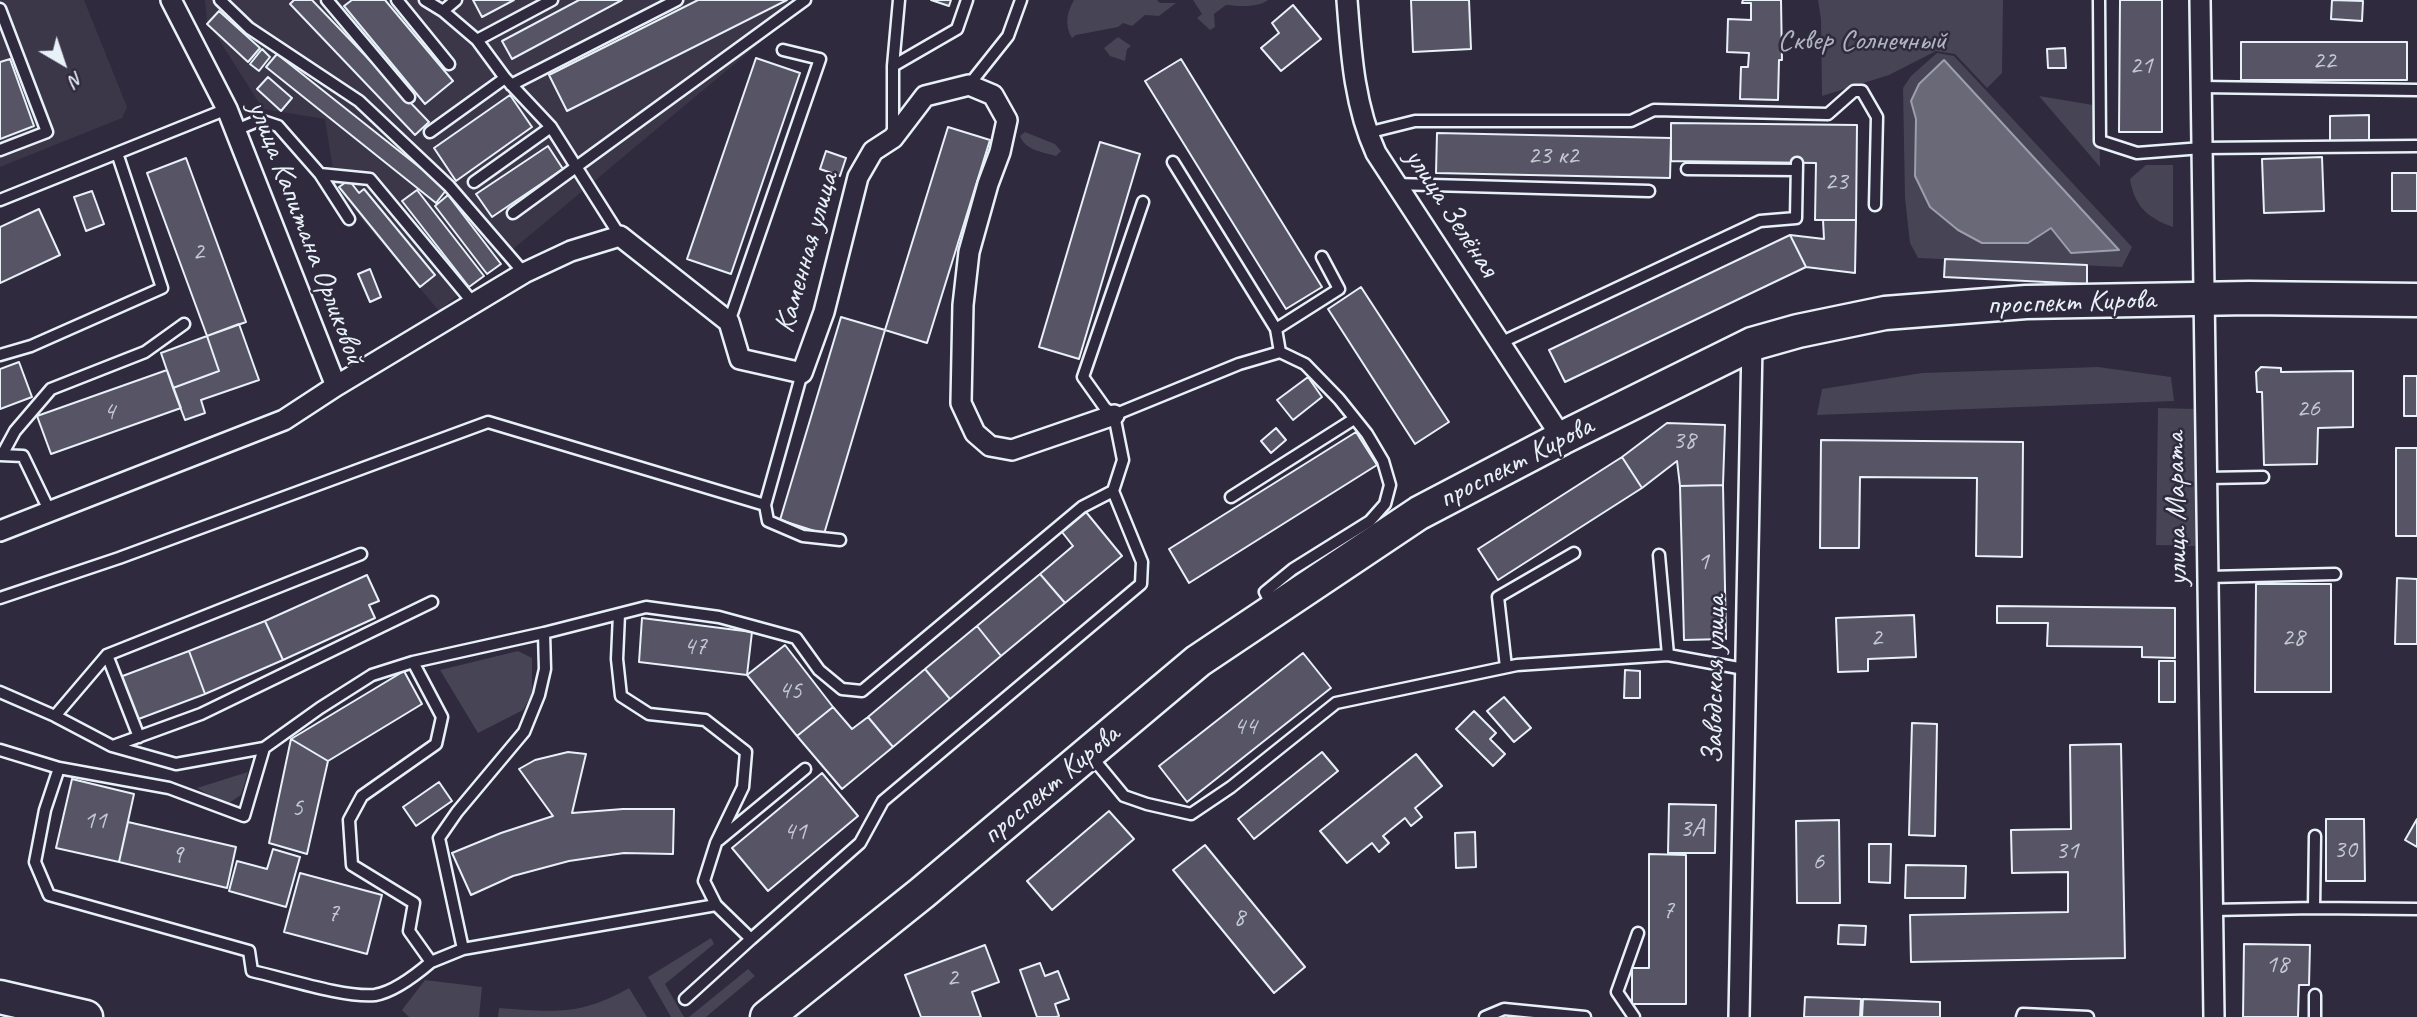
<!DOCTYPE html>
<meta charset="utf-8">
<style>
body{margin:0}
#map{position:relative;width:2417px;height:1017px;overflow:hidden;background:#2f2a3d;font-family:Caveat,sans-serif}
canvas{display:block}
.north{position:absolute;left:28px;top:28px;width:70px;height:70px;-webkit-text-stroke:5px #2f2a3d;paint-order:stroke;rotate:141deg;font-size:19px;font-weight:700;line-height:28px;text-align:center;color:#e8f1f8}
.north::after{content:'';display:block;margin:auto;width:24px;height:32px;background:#e8f1f8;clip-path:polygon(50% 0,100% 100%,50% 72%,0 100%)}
</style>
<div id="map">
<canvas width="2417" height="1017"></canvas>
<div class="north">N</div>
</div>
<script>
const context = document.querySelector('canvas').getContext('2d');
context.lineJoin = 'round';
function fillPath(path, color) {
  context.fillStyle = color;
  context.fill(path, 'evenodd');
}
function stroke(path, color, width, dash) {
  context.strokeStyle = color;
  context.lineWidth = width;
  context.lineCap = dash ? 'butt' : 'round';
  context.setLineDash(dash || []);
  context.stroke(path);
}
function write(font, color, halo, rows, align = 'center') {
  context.font = font + ' Caveat,sans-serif';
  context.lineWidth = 5;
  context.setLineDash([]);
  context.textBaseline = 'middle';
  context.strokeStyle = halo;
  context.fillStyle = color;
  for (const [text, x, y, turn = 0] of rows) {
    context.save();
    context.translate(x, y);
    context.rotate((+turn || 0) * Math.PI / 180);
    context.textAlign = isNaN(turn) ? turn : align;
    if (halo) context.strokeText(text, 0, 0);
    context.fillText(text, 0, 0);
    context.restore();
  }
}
const built = new Path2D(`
 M0,0H84L127,107L122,118L0,167Z
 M205,0H811L439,311L336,189L325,119L263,109L207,21Z`);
const green = new Path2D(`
 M1074,0H1157L1160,3H1176L1159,16L1145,15L1132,26L1123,23L1118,27L1076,35L1072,38C1064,25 1067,12 1074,0Z
 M1193,0H1268C1258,8 1239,6 1226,5L1214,14L1215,27L1210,30L1197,18L1202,14Z
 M1818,0H2003L2002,73L1987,88L1955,54L1936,51L1889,75L1822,96L1821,19Z
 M1118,37L1131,46L1127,49L1125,61L1110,56L1104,48Z
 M1937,53L1954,56L2132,247L2122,267L1918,258L1910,243L1905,198L1903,88L1911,76ZM1945,60L2118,250L2051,228L2028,243L1915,133L1916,118L1911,101L1919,84Z
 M2039,96L2099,106L2100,167Z
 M1025,132L1055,144L1061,151L1056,156C1042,152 1025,150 1020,136Z
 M2146,165H2173V227C2147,218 2134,205 2130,179Z
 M2098,367L2171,377L2174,401L1817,415L1822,389L1922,373Z
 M2158,408L2196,409L2195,546L2156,545Z
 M518,651L532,658V694L523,710L478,733L440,670Z
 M248,772L241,795L226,805L197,788Z
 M711,938L714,944L665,984L684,1017H671L648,977Z
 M748,969L755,976L706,1017H689Z
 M425,980L482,987L479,1017H409L402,1010Z
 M629,988L647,1017H498L499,1008C553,1012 580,1016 629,988Z`);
const water = new Path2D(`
 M1944,60L2119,250L2071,253L2051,228L2028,243H1982L1958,230L1930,207L1915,176L1916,119L1911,101L1919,84Z`);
const building = new Path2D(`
 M294,0H312L429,122L415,135L290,4Z
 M352,0H385L453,81L425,104L344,6Z
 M473,0H514L482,17Z
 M579,0H622L512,59L502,41Z
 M698,0H787L567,111L549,75Z
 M931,0H951L949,6Z
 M1411,0H1469L1471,49L1413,52Z
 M1743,0H1781L1782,60H1779L1778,100L1740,99L1741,67H1748L1749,53L1727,52L1728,19L1751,20V3H1742Z
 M2120,0H2162V132H2119Z
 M2332,0L2363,1L2362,21L2331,19Z
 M1293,5L1321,39L1281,71L1261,48L1279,33L1272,23Z
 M219,11L260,48L248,62L207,24Z
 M2241,42H2407V80H2241Z
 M2065,48L2066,68H2048L2047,49Z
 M262,49L270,57L259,71L250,64Z
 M277,54L447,189L436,203L266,67Z
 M756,58L800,73L731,274L687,259Z
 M10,59L34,126L0,139V62Z
 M1181,59L1322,287L1286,309L1145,81Z
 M268,77L292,98L281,111L257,89Z
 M510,95L532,127L456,181L434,148Z
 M2369,115V142H2330V116Z
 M1671,123L1857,125L1856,220H1815L1816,163L1671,161Z
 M948,127L990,140L927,343L885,330Z
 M1437,133L1671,138L1670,178L1436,173Z
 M1100,142L1140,154L1079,359L1039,347Z
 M548,146L563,169L492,217L476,194Z
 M826,151L846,158L840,176L820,169Z
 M2322,157L2324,211L2264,213L2262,159Z
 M186,158L246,322L207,336L147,173Z
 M2392,173H2417V211H2392Z
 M349,180L359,193L364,189L435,275L420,287L339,187Z
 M417,190L484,276L469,287L402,201Z
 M92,191L104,224L86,231L74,197Z
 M448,195L501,264L487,274L435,206Z
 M39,209L60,255L0,283V227Z
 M1823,220H1856L1855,273L1806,267L1790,235L1824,239Z
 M1790,235L1806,267L1565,382L1549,350Z
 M1945,259L2087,265V284L1944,277Z
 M370,269L381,297L370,302L358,274Z
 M1361,287L1449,422L1415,444L1328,309Z
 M841,317L885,330L824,534L780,520Z
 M239,324L259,380L201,400L205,413L185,420L173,388L219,371L207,336Z
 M207,336L219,371L173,388L161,353Z
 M19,362L32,397L0,409V369Z
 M2261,367L2281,368V372L2353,371V427L2318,428L2317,464L2264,465L2262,392H2257L2256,372Z
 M167,370L181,408L51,454L37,416Z
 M2404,376H2417V416H2404Z
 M1308,377L1322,397L1293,420L1277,400Z
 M1667,423L1725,425L1723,485L1680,486L1677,461L1642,488L1622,457Z
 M1276,428L1286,440L1271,453L1261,441Z
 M1356,432L1377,465L1189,583L1169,549Z
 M1821,440L2023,442L2022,557L1976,556L1977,478L1860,477L1859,548H1820Z
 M2396,448H2417V536H2396Z
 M1622,457L1642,488L1498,580L1478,549Z
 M1723,485L1726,639L1684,640L1680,486Z
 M1086,512L1122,556L1065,603L1040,574L1073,546L1062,532Z
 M1040,574L1065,603L1001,656L977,626Z
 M367,575L379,601L369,605L375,618L283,660L265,621Z
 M2397,578L2417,579V644H2395Z
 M2256,584H2331V692H2255Z
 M1997,606L2175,608V658L2142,657V647L2047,646L2048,623H1997Z
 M1914,615L1916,657L1868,659V671L1838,672L1836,618Z
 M642,618L752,632L747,675L639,662Z
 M265,621L283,660L205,694L189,651Z
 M977,626L1001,656L950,699L925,669Z
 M785,645L833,707L797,736L747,675Z
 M189,651L205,694L136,720L120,677Z
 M1303,653L1331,688L1187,802L1159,766Z
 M2159,661H2175V702H2159Z
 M925,669L950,699L893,747L868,717Z
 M1625,670L1640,671V698H1624Z
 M404,671L422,704L328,761L291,739Z
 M1504,697L1531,728L1514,742L1487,711Z
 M833,707L852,729L868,717L893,747L842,789L797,736Z
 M1474,711L1496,733L1490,739L1505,754L1493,766L1456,729Z
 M1912,723L1937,724L1935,836L1909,835Z
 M291,739L328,761L307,854L269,843Z
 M2121,744L2125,958L1911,962L1910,915L2068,912V872L2012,873L2011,830L2071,829L2070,745Z
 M568,752L586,754L572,813L623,809H674L673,854L624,853L569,861L513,876L471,895L452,853L501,833L553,816L519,769L535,760Z
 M1322,752L1338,771L1254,839L1238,819Z
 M1416,754L1442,786L1415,808L1422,817L1411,826L1405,818L1383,836L1389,843L1379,852L1372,843L1347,863L1320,831Z
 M822,773L858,816L768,891L732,848Z
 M72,779L134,794L119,862L56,848Z
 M439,782L452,801L416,826L403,807Z
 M1669,804L1716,805L1715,853H1668Z
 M1109,811L1134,839L1052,910L1027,881Z
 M2326,819H2364L2365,881H2326Z
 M2417,819V847L2405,840Z
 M1839,820L1840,903H1797L1796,821Z
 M128,822L236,847L227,888L119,862Z
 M1475,832L1476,867L1456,868L1455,833Z
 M1869,844H1891L1890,883L1869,882Z
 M1205,845L1305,967L1274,993L1173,870Z
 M273,849L300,857L286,907L229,891L237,861L267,869Z
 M1649,854L1686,855V1004H1632V968H1649Z
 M1906,865L1966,866L1965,898H1905Z
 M300,873L382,895L367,954L284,932Z
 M1839,925L1866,926L1865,945L1838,944Z
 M2244,944L2310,945L2309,985H2299L2298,1017H2243Z
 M985,945L999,982L972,992L981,1017H921L905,975Z
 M1040,963L1045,976L1058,971L1069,999L1055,1004L1059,1016L1056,1017H1037L1020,970Z
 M1805,997L1861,999L1860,1017H1804Z
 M1863,999L1940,1002V1017H1862Z`);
const service = new Path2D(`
 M220,0L249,28L359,101L449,186L524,273
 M327,0L409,97
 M397,0L449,64
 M425,0L443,11L477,40L505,78L551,127L620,236
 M2099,0L2100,141L2137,153L2202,148L2417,146
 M0,9L47,132L0,150
 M443,11L456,0
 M477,40L552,0
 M893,66L899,0
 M511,85L677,0
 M969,85L1008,36L1021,0
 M2201,87L2417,90
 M236,130L260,120L278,126L320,174L370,179L474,304
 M430,132L505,78
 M1367,133L1415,121H1631L1654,110L1828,114L1854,91H1862L1877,117L1875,205
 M893,134V66L957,29L967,0
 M1173,162L1276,329L1280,352
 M1687,169L1797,170
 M320,174L349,219
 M474,182L551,127
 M1395,184L1649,191
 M0,200L227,109
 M513,213L805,0
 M729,322L820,59L783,50
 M1276,329L1339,289L1322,257
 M1500,343L1760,221L1796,218L1797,163
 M0,355L31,346L162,288L117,153
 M802,373L765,505L768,521L803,536L840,540
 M1114,415L1239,364L1280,352L1305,364L1339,399L1367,434L1383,461L1390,485L1385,504L1370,521L1293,569L1265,592L1273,608
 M0,455L23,456L50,512
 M2,455L15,431L51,389L145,352L184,324
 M2207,478L2263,477
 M1231,497L1354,419
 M1659,555L1668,655
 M2208,577L2335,574
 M0,598L119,558L488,422L765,505
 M619,614L617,659L621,696L649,714L705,720L746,752L743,787L716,843L704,881L716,905
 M107,655L139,737
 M413,662L544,633
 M1506,667L1498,597L1574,553
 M0,692L55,716L112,746L176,764L264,748L320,708L372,675L413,662L442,717L436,744L362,796L349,820L352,865L414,903L409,931L431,962C417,974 393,992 375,995C345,998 284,978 252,971L249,951L49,895L35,862L45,810L59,768L0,750
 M55,716L107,655L361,554
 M113,746L201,714L432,602
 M1091,756L1124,796L1147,804L1191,814L1231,787L1336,703L1517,665L1668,655L1744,669
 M59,768L169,788L244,816L264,748
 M719,840L805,769
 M2314,908L2417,909
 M2212,910L2314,908L2315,836
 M463,949L716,905L751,939L860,843L883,801L1141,584L1142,562L1113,491
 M431,962L463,949L439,838L457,812L524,732L539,695L545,669L544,633L646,607L719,617L796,638L819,670L842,689L862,691L1082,507L1113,491L1123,460L1114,415L1105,408L1083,377L1143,202
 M2315,995V1017
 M685,999L751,939
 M1485,1017L1504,1009L1585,1017
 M1634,1017L1617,992L1638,933
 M2022,1017L2023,1014L2088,1017`);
const minor = new Path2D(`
 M1347,0C1351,52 1354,105 1376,153L1562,438
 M2200,0L2214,1017
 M336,386L524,273L571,251L620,236L729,322L740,359L802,373L824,312L858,177L873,151L893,138L925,96L969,85L993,95L1007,120L1000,152L988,184L969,252L963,305L961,403L975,433L990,446L1012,450L1114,415
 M0,531L284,420L336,386L227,109L171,0
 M1739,1017L1752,344`);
const primary = new Path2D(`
 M0,997L86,1017
 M767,1017L922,893L1198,661L1419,513L1562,438L1752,344L1798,331L1885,313L2026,302L2249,298L2417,300`);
const numberNames = [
 ["22",2324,61],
 ["21",2141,66],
 ["23 к2",1553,156],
 ["23",1836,182],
 ["2",198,252],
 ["26",2308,409],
 ["4",109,412],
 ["38",1684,441],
 ["1",1703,562],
 ["2",1876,638],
 ["28",2293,638],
 ["47",695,647],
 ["45",790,691],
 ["44",1245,727],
 ["5",297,808],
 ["11",95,821],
 ["3А",1692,829],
 ["41",795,832],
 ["30",2345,850],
 ["31",2067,851],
 ["9",177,855],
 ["6",1818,862],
 ["7",1668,911],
 ["7",333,914],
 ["8",1239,918],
 ["18",2277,965],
 ["2",952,978]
];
const parkNames = [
 ["Сквер Солнечный",1862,41]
];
const streetNames = [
 ["улица Зелёная",1451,213,57],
 ["улица Капитана Орликовой",306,233,69],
 ["Каменная улица",807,253,-74],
 ["проспект Кирова",2071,303,-2],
 ["проспект Кирова",1516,463,-27],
 ["улица Марата",2177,509,-91],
 ["Заводская улица",1715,680,-89],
 ["проспект Кирова",1051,785,-40]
];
fillPath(built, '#3b3749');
fillPath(green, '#464455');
fillPath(water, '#696978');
stroke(water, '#9c9fab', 2);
fillPath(building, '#575565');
stroke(building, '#e8f1f8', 2);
stroke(service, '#e8f1f8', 15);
stroke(minor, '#e8f1f8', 24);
stroke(primary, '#e8f1f8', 37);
stroke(service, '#2f2a3d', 10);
stroke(minor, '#2f2a3d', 19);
stroke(primary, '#2f2a3d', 32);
write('26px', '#c4cad3', null, numberNames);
write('30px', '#afb4bf', '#2f2a3d', parkNames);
write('30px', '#e8f1f8', '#2f2a3d', streetNames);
</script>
